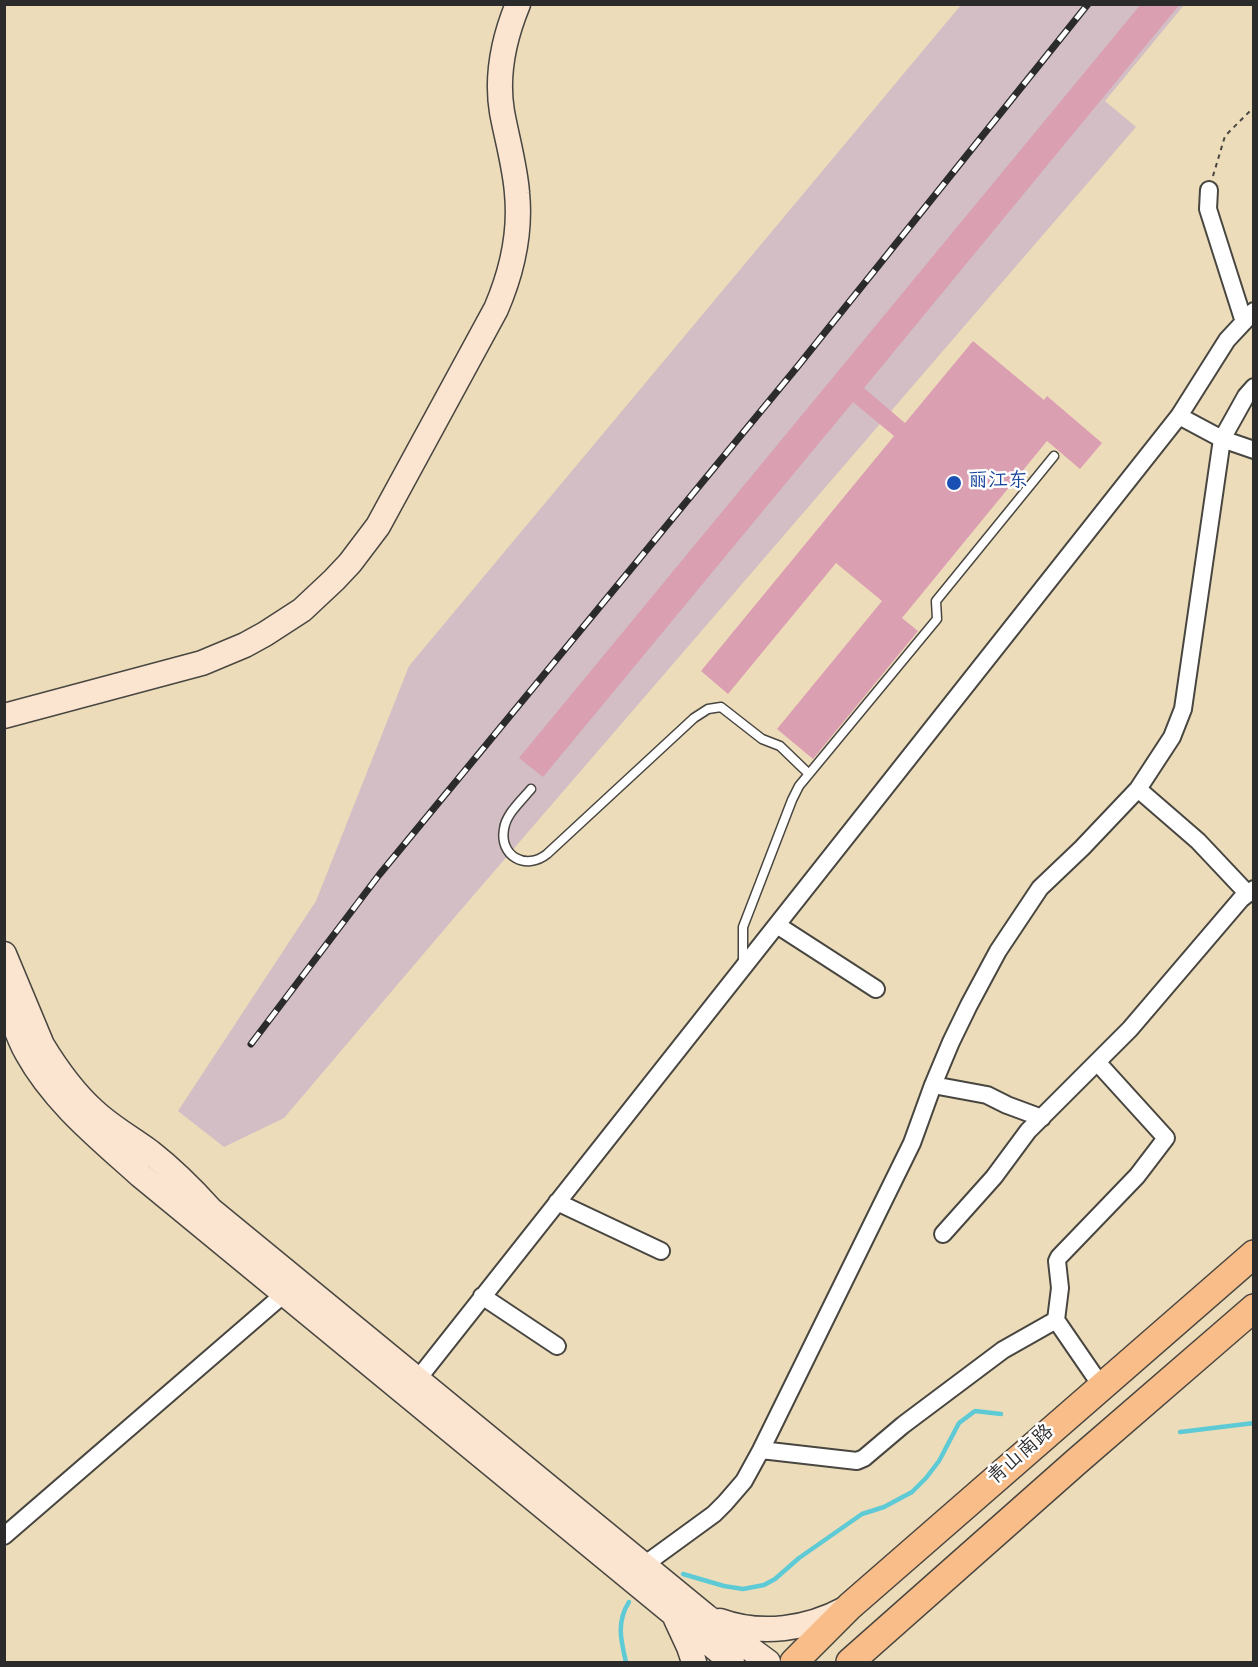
<!DOCTYPE html>
<meta charset="utf-8">
<style>
body{margin:0}
#map{position:relative;width:1258px;height:1667px;overflow:hidden;background:#eddcba;font-family:Kalam,sans-serif}
canvas{display:block}
.frame{position:absolute;inset:0;border:6px solid #2b2b2b;pointer-events:none}
</style>
<div id="map">
<canvas width="1258" height="1667"></canvas>
<div class="frame"></div>
</div>
<script>
const context = document.querySelector('canvas').getContext('2d');
context.lineJoin = 'round';
function fillPath(path, color) {
  context.fillStyle = color;
  context.fill(path, 'evenodd');
}
function stroke(path, color, width, dash) {
  context.strokeStyle = color;
  context.lineWidth = width;
  context.lineCap = dash ? 'butt' : 'round';
  context.setLineDash(dash || []);
  context.stroke(path);
}
function write(font, color, halo, rows, align = 'center') {
  context.font = font + ' Kalam,"LXGW WenKai TC",sans-serif';
  context.lineWidth = 5;
  context.setLineDash([]);
  context.textBaseline = 'middle';
  context.strokeStyle = halo;
  context.fillStyle = color;
  for (const [text, x, y, turn = 0] of rows) {
    context.save();
    context.translate(x, y);
    context.rotate((+turn || 0) * Math.PI / 180);
    context.textAlign = isNaN(turn) ? turn : align;
    if (halo) context.strokeText(text, 0, 0);
    context.fillText(text, 0, 0);
    context.restore();
  }
}
const industrial = new Path2D(`
 M961,5H1184L1105,101L1136,127L460,911L284,1118L224,1147L178,1111L316,901L409,666Z`);
const stream = new Path2D(`
 M1180,1432L1254,1423
 M683,1574L724,1586L743,1589L764,1585L775,1579L799,1558L862,1514L884,1507L912,1492L926,1478L939,1461L959,1423L975,1411L1001,1414
 M626,1662C621,1641 616,1622 629,1602`);
const building = new Path2D(`
 M1141,4H1180L864,388L905,423L973,341L1044,400L1047,396L1102,443L1080,469L1047,441L902,618L918,631L813,759L777,729L882,601L836,563L728,694L701,671L894,436L853,402L543,777L519,758Z`);
const path = new Path2D(`
 M1213,176L1225,136L1254,107`);
const lane = new Path2D(`
 M531,789C521,801 506,814 504,829C499,856 526,871 547,854L694,718L708,709L721,707L762,739L780,746L809,774
 M743,965V927L792,800L799,786L937,619L936,601L1054,456`);
const street = new Path2D(`
 M1209,190L1208,209L1244,322
 M1254,387L1246,396L1222,439L1254,450
 M1138,789L1198,841L1248,894
 M777,925L876,989
 M1097,1062L1166,1138L1137,1176L1059,1257L1057,1261L1060,1288L1056,1320L1102,1387
 M933,1085L987,1095L1007,1105L1042,1118
 M557,1202L661,1251
 M943,1234L994,1177L1028,1131L1130,1029L1241,899L1254,889
 M482,1296L557,1346
 M417,1380L1179,416L1227,340L1254,311
 M761,1450L857,1461L864,1458L903,1425L1003,1350L1056,1320
 M4,1536L284,1294
 M644,1565L714,1514L725,1503L744,1481L761,1450L912,1143L933,1085L951,1042L969,1005L998,951L1040,888L1082,848L1138,789L1172,737L1183,709L1222,439L1179,416`);
const secondary = new Path2D(`
 M4,716L202,663L245,645L265,634L302,610L334,580L350,563L378,526L496,309C512,272 521,234 517,193C515,166 507,139 502,112C496,76 504,38 518,4
 M4,954L42,1045C56,1068 73,1092 94,1111C111,1127 131,1138 150,1152C173,1170 192,1189 211,1210L707,1617L768,1662
 M4,997C12,1015 17,1036 27,1053C54,1102 99,1138 140,1175L732,1662
 M676,1619L689,1647L694,1662
 M720,1621C761,1636 808,1629 845,1609`);
const primary = new Path2D(`
 M794,1662L850,1606L1254,1254
 M850,1662L1076,1462L1254,1308`);
const rail = new Path2D(`
 M251,1044L379,875L798,366L1088,4`);
const markers = [
 [954,483,8,"#1a4fb4"]
];
const transitNames = [
 ["丽江东",968,483]
];
const streetNames = [
 ["青山南路",1022,1456,-41]
];
fillPath(industrial, '#d2bec4');
stroke(stream, '#5ecad6', 4.5);
fillPath(building, '#db9fb2');
stroke(lane, '#484640', 11);
stroke(street, '#484640', 20);
stroke(secondary, '#484640', 27);
stroke(primary, '#484640', 30);
stroke(path, '#484640', 2, [4.5, 4.5]);
stroke(lane, '#fff', 8);
stroke(street, '#fff', 16);
stroke(secondary, '#fce5d0', 24);
stroke(primary, '#f8bd89', 27);
stroke(rail, '#2b2b2b', 7);
stroke(rail, '#fff', 4.5, [14]);
for (const [x, y, r, color] of markers) {
  const dot = new Path2D();
  dot.arc(x, y, r, 0, 2 * Math.PI);
  context.fillStyle = color;
  context.fill(dot);
  stroke(dot, '#fff', 2);
}
write('20px', '#164399', '#fff', transitNames, 'left');
write('20px', '#2b2b2b', '#fff', streetNames);
</script>
